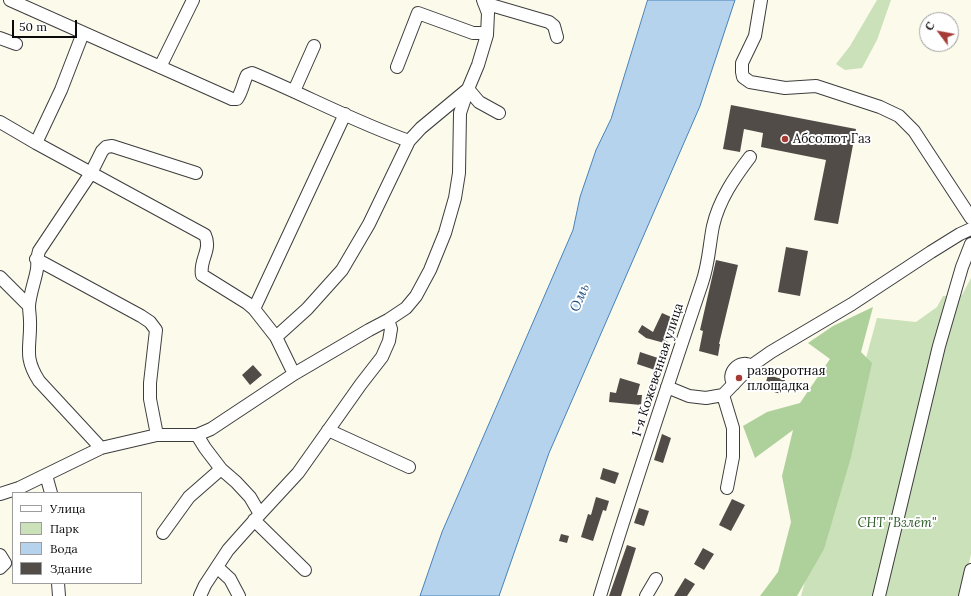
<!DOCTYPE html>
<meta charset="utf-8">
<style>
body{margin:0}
#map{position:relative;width:971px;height:596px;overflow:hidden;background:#fcfaea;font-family:Lora,serif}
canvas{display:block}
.legend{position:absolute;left:12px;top:492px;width:130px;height:92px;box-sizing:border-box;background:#fff;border:1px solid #9d9d9d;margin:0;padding:5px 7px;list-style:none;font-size:12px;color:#0a0a0a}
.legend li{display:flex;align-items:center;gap:8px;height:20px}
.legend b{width:20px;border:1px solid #9d9d9d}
.north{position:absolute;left:919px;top:12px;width:40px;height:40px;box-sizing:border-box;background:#fff;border:1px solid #9d9d9d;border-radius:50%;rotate:302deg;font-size:11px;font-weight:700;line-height:16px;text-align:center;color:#0a0a0a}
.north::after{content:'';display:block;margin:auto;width:14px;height:18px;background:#a63b36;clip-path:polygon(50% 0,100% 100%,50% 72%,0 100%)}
.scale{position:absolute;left:12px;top:20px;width:65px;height:18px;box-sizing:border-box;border:2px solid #0a0a0a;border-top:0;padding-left:5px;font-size:12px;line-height:14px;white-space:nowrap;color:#0a0a0a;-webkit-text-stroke:3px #fff;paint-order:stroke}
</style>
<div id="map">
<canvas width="971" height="596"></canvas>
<ul class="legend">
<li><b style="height:5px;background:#fff"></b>Улица</li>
<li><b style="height:11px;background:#cae1b9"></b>Парк</li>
<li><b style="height:11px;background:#b5d3ed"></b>Вода</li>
<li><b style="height:11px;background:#514c48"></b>Здание</li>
</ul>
<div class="north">С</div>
<div class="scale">50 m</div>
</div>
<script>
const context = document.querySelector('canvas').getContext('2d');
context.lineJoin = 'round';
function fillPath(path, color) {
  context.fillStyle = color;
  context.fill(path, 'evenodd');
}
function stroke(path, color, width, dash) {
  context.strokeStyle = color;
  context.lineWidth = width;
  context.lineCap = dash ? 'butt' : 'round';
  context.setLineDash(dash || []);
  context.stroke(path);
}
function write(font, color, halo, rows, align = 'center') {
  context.font = font + ' Lora,serif';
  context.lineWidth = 4;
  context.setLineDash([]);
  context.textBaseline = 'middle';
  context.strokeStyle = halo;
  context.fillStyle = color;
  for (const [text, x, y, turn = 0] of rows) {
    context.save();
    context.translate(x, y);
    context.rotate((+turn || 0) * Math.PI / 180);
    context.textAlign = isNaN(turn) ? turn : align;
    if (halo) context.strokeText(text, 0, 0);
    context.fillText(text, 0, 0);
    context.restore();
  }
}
const green = new Path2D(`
 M877,0H891L877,40L862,68L845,70L836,64L850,46Z
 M971,278V554L962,596H801L877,318L916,322L937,307L943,296L962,295Z`);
const forest = new Path2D(`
 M873,307L861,352L872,363L851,457L824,549L797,596H760L778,572L791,522L782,476L793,430L755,458L743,426L767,412L800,403L830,359L808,343L833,326Z`);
const water = new Path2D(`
 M648,0H735L700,106L549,453L499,596H420L442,532L573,230L580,197L596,150L611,119Z`);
const building = new Path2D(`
 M731,105L856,129L838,224L814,220L826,160L761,147L763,133L744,129L740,152L723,149Z
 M786,247L808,251L800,296L778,292Z
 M716,260L738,265L719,344H720L718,356L699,351L703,331L700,330Z
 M662,313L671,317L664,339L669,343L668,344L646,338L638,332L642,325L653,332Z
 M640,352L658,358L655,370L637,364Z
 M253,365L262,375L250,385L242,375Z
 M768,375L785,380L781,394L764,389Z
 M620,378L640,384L637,395H642L641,405L609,402L610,392L616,393Z
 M662,434L671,438L663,463L654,460Z
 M603,468L619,473L615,484L600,479Z
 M596,497L609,501L606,511L603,510L593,541L581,537L588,514L591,515Z
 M732,499L745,505L731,531L719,525Z
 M639,508L649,511L644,526L634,523Z
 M561,534L569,536L567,543L559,541Z
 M627,545L636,548L621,596H609Z
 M703,548L714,554L704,570L694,564Z
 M685,578L695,584L687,596H674Z`);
const minor = new Path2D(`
 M10,0L232,99H237C242,92 243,83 247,75L252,73C305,95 355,122 409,141
 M761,0L755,36L742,63V72L743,77L750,82L785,88L816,86L880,107L899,116L914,131L971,218
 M484,3L549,22L554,26L557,37
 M0,38L16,44
 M160,67L193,0
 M397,67L418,13L473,33H487
 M294,91L314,46
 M0,122L36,143L205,235C212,250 199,260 202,275L247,303L254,309L276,337L294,374
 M36,143L61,90L83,33
 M36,259L141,316L150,322L156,330L150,383V399L157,435
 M0,277L29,306
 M254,309L345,114
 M276,337L307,309L342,270L369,224L409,141L421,128L468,89L479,102L499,113
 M734,384C725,374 740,358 751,366
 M667,387L689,396L706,398L723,395L751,366L771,352L852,304L931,252L960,234L971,229
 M723,395L733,428V457L727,488
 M328,430L409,467
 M197,435L205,448L221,469L236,482L250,497L260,514
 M101,448L39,381C23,356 31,347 30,321C30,316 29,311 29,306C30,293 35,281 37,269C38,261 36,260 39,251L91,173L102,151L106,147L112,146L196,173
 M46,475L51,493
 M0,494L19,488L101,448L157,435H197L211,429L294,374L369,330L388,320L406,308L416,296L430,270L445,233L455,198L459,173L460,113L468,89L478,65L487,35L488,13L483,0
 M254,520L305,570
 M163,533L189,497L221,469
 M0,555L5,563L0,568
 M217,567L230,579L239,596
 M58,583L59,596
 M200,596L205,585L228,550L260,514L298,473L361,384L382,357L389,341L391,329L388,320
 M600,596C632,491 667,387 702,283C709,263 709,246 713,226C719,200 734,178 750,157
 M646,596L656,579
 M879,596L939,346L962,267L971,244
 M965,596L971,570`);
const markers = [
 [785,139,4,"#a63b36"],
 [739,378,4,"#a63b36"]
];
const poiNames = [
 ["Абсолют Газ",793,139],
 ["разворотная",747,371],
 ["площадка",747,386]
];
const streetNames = [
 ["1-я Кожевенная улица",658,370,-72]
];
const parkNames = [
 ["СНТ \"Взлёт\"",897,523]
];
const waterNames = [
 ["Омь",580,298,-67]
];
fillPath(green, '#cae1b9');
fillPath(forest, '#aed09a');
fillPath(water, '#b5d3ed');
stroke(water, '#4782b9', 1);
fillPath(building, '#514c48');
stroke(minor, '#3d3d3d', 14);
stroke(minor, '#fff', 12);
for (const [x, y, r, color] of markers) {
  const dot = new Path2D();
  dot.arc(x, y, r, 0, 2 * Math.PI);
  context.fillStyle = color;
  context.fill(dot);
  stroke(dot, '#fff', 1.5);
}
write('13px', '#0a0a0a', '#fff', poiNames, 'left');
write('13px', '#0a0a0a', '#fff', streetNames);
write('italic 13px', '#2a5824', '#fff', parkNames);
write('italic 14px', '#265589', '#fff', waterNames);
</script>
